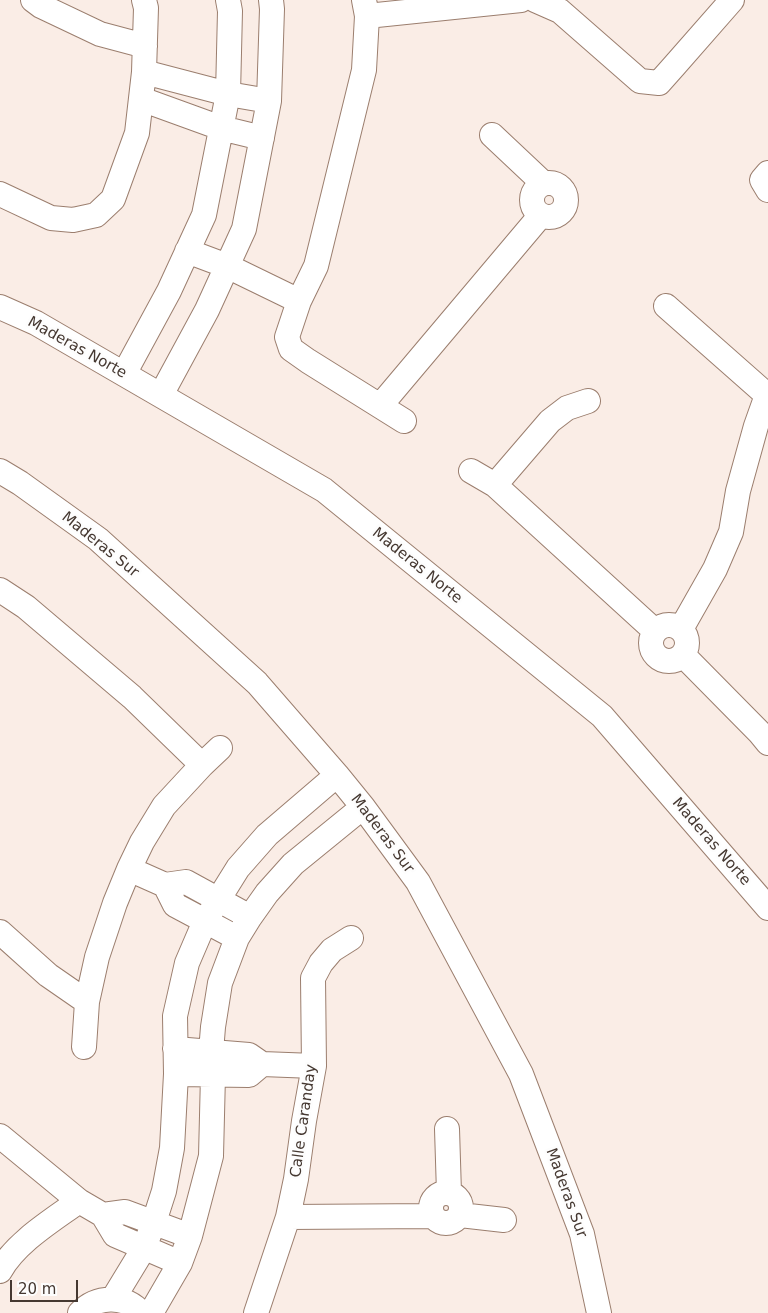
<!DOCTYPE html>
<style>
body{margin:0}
#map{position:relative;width:768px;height:1313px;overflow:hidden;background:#faede6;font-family:"DejaVu Sans",sans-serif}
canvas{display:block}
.scale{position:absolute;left:10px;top:1280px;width:68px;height:22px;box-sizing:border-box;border:2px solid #453831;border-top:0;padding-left:6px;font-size:15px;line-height:18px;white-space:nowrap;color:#453831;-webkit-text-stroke:4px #fdfdfd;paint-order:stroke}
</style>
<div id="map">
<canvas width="768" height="1313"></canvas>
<div class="scale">20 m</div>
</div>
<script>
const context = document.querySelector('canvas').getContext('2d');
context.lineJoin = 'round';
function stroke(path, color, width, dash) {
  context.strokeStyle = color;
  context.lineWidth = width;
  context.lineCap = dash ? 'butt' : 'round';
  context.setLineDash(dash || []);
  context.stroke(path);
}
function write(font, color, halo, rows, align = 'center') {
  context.font = font + ' "DejaVu Sans",sans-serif';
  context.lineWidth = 5;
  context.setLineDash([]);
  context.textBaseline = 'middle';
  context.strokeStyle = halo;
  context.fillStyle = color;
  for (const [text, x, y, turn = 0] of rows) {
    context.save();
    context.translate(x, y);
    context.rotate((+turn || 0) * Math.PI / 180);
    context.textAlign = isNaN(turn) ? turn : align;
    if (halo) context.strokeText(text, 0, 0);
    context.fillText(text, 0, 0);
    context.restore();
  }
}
const minor = new Path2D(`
 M33,0L41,6L100,34L145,46
 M535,0L560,11L640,81L659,83L675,65L732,0
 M367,16L521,0
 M144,72L228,94L269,101
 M141,99L221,128L262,138
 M492,135L543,183
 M768,173L762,180L768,190
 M532 200a17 17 0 1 1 34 0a17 17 0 1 1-34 0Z
 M0,194L51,218L73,220L96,215L113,199L137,133L144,72L146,8L144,0
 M187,251L227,266L299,301L316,266L364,70L367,16L364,0
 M299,301L287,337L291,349L308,361L404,421
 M666,306L768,396
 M0,307L36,323L324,490L602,716L768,908
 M124,374L169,291L204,215L228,94L230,11L228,0
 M161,395L207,310L244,229L269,101L272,9L271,0
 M380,406L541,215
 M0,471L20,483L98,539L257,683L337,775L363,807L418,882L521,1074L582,1234L599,1313
 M471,471L495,485L655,631
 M495,485L550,421L567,408L588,401
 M0,590L26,607L132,697L202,765
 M651 643a18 18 0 1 1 36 0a18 18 0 1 1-36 0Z
 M681,629L715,569L731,532L738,491L756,426L767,395
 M683,655L759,732L768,743
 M129,869L165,885L186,882L250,917
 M165,885L175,905L237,938
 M0,932L48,975L87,1002
 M84,1047L87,1002L97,957L115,903L129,869L142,842L164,806L202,765L220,748
 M175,1049L249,1055L262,1064L314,1066
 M176,1074L249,1075L262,1064
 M447,1129L449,1193
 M0,1136L79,1201L103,1215L115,1235L180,1263
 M431 1208a15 15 0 1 1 30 0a15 15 0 1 1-30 0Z
 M103,1215L125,1212L190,1236
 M460,1215L504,1220
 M288,1217L433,1216
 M0,1271C16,1242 53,1220 79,1201
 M113,1299L144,1248L154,1222L164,1191L172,1148L176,1074L175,1016L187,963L205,921L238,868L267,835L337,775
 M80,1313C96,1296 125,1294 141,1313
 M151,1313L180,1263L190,1236L211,1156L213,1075L211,1052L213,1027L220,983L237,938L250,917L267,893L293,864L363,807
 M256,1313L288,1217L296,1179L304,1121L314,1066L313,978L321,963L332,950L351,938`);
const streetNames = [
 ["Maderas Norte",77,348,29],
 ["Maderas Sur",100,545,39],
 ["Maderas Norte",417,566,39],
 ["Maderas Sur",382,834,53],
 ["Maderas Norte",711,842,49],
 ["Calle Caranday",304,1121,-82],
 ["Maderas Sur",566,1193,70]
];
stroke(minor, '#9b7e6e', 26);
stroke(minor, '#fff', 24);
write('15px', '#453831', '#fdfdfd', streetNames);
</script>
